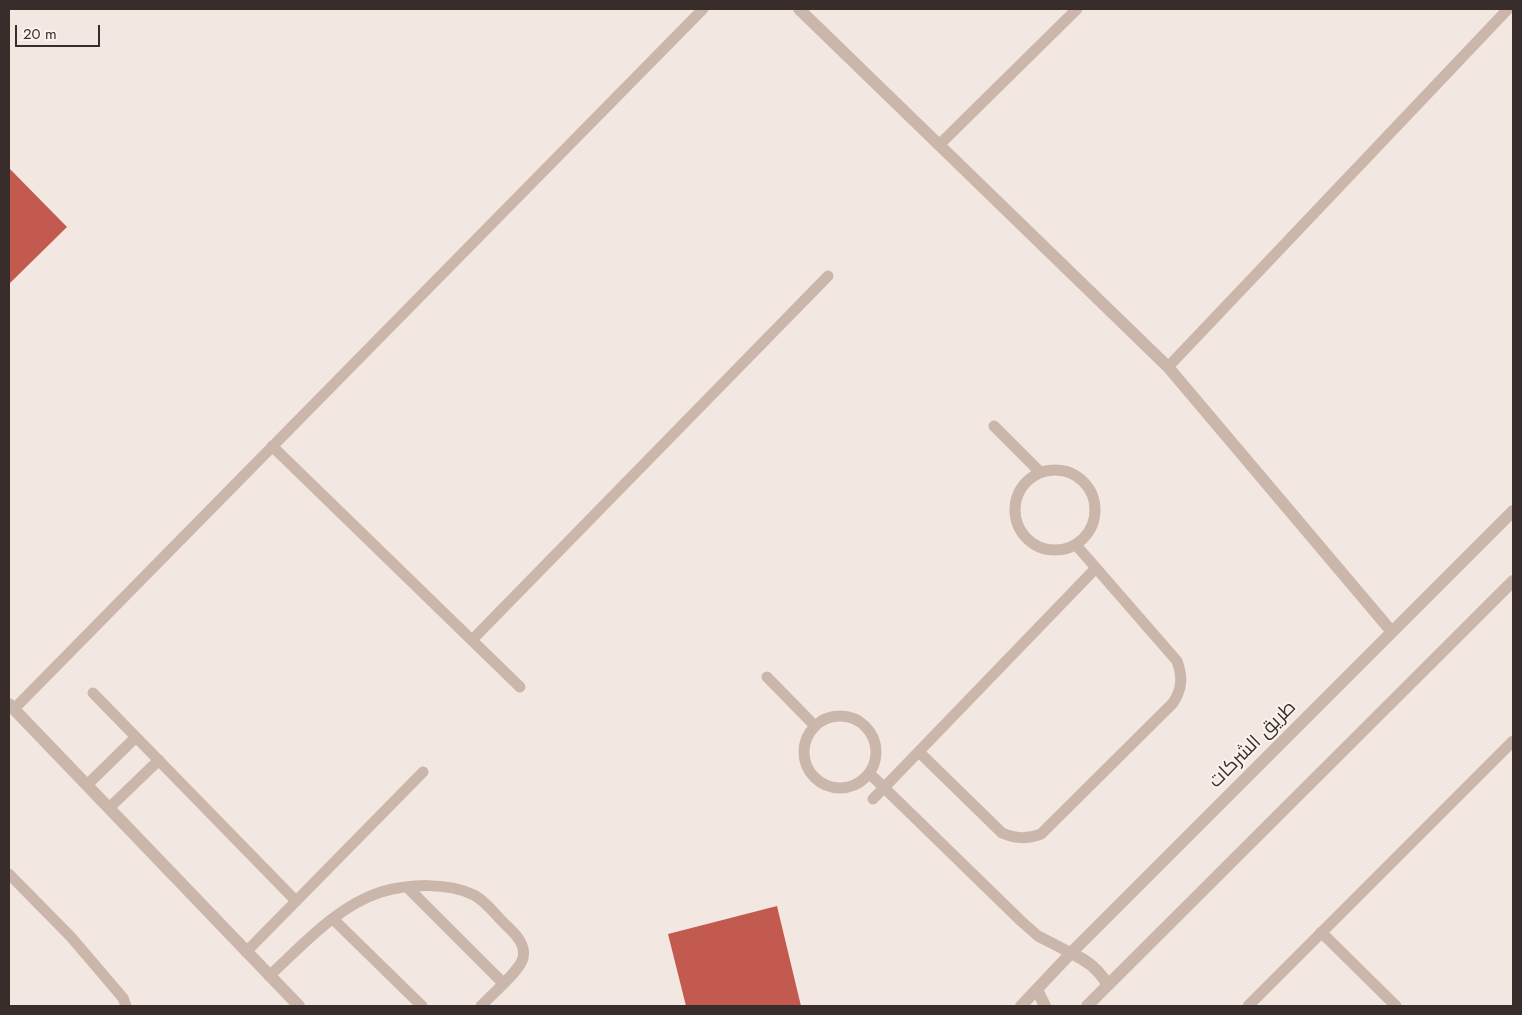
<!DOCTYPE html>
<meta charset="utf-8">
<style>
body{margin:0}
#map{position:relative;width:1522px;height:1015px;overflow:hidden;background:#f3e8e1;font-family:Jost,sans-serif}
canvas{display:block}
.frame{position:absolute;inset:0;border:10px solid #392d2b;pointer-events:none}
.scale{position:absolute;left:15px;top:25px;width:85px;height:22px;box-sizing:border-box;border:2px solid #392d2b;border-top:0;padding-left:6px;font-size:15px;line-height:18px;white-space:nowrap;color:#392d2b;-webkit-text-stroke:4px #faf2ed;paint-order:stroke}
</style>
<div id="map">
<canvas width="1522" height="1015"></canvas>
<div class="frame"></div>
<div class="scale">20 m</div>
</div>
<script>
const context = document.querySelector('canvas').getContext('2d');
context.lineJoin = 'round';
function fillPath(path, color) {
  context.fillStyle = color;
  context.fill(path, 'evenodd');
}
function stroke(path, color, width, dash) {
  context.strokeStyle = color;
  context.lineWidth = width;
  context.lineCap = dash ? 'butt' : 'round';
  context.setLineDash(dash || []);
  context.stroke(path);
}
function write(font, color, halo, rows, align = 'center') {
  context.font = font + ' Jost,Cairo,sans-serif';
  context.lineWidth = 4;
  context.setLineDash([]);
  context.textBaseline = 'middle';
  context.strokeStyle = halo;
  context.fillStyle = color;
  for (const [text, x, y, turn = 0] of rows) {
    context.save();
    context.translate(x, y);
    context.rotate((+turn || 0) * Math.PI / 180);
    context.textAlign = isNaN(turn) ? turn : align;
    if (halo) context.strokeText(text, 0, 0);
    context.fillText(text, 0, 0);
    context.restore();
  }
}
const building = new Path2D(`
 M9,168L67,227L9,284Z
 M777,906L801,1006H686L668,934Z`);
const service = new Path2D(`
 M940,144L1077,9
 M1168,367L1508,9
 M994,426L1040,472
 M272,446L520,687
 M1015 510a40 40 0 1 1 80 0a40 40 0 1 1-80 0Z
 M472,640L828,276
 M767,677L815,726
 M93,693L296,901
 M14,709L703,9
 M804 752a36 36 0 1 1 72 0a36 36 0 1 1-72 0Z
 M919,752L1002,833C1016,839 1027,839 1041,834L1173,703C1182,689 1183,677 1177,661L1076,545
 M869,773L1021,921L1038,936L1071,953
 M87,785L136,737
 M873,799L1096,568
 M109,808L159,760
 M9,874L71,937L123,998L126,1006
 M407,887L503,983
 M333,919L422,1006
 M1321,932L1396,1006
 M246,952L423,772
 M269,976C302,946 337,906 381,892C409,884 447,882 474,895C486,901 497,917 507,926C516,935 526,944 523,958C520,971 491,995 481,1006
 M1248,1006L1513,741`);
const minor = new Path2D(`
 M799,9L1168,367L1392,632
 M9,704L299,1006`);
const tertiary = new Path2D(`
 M1071,953C1088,961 1098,969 1108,985
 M1037,990L1045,1006
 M1021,1006L1071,953L1513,511
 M1087,1006L1513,581`);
const streetNames = [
 ["طريق الشركات",1253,745,-45]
];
fillPath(building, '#c35a4f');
stroke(service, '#cbb6ac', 11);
stroke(minor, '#cbb6ac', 12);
stroke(tertiary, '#cbb6ac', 12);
write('19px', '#392d2b', '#faf2ed', streetNames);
</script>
